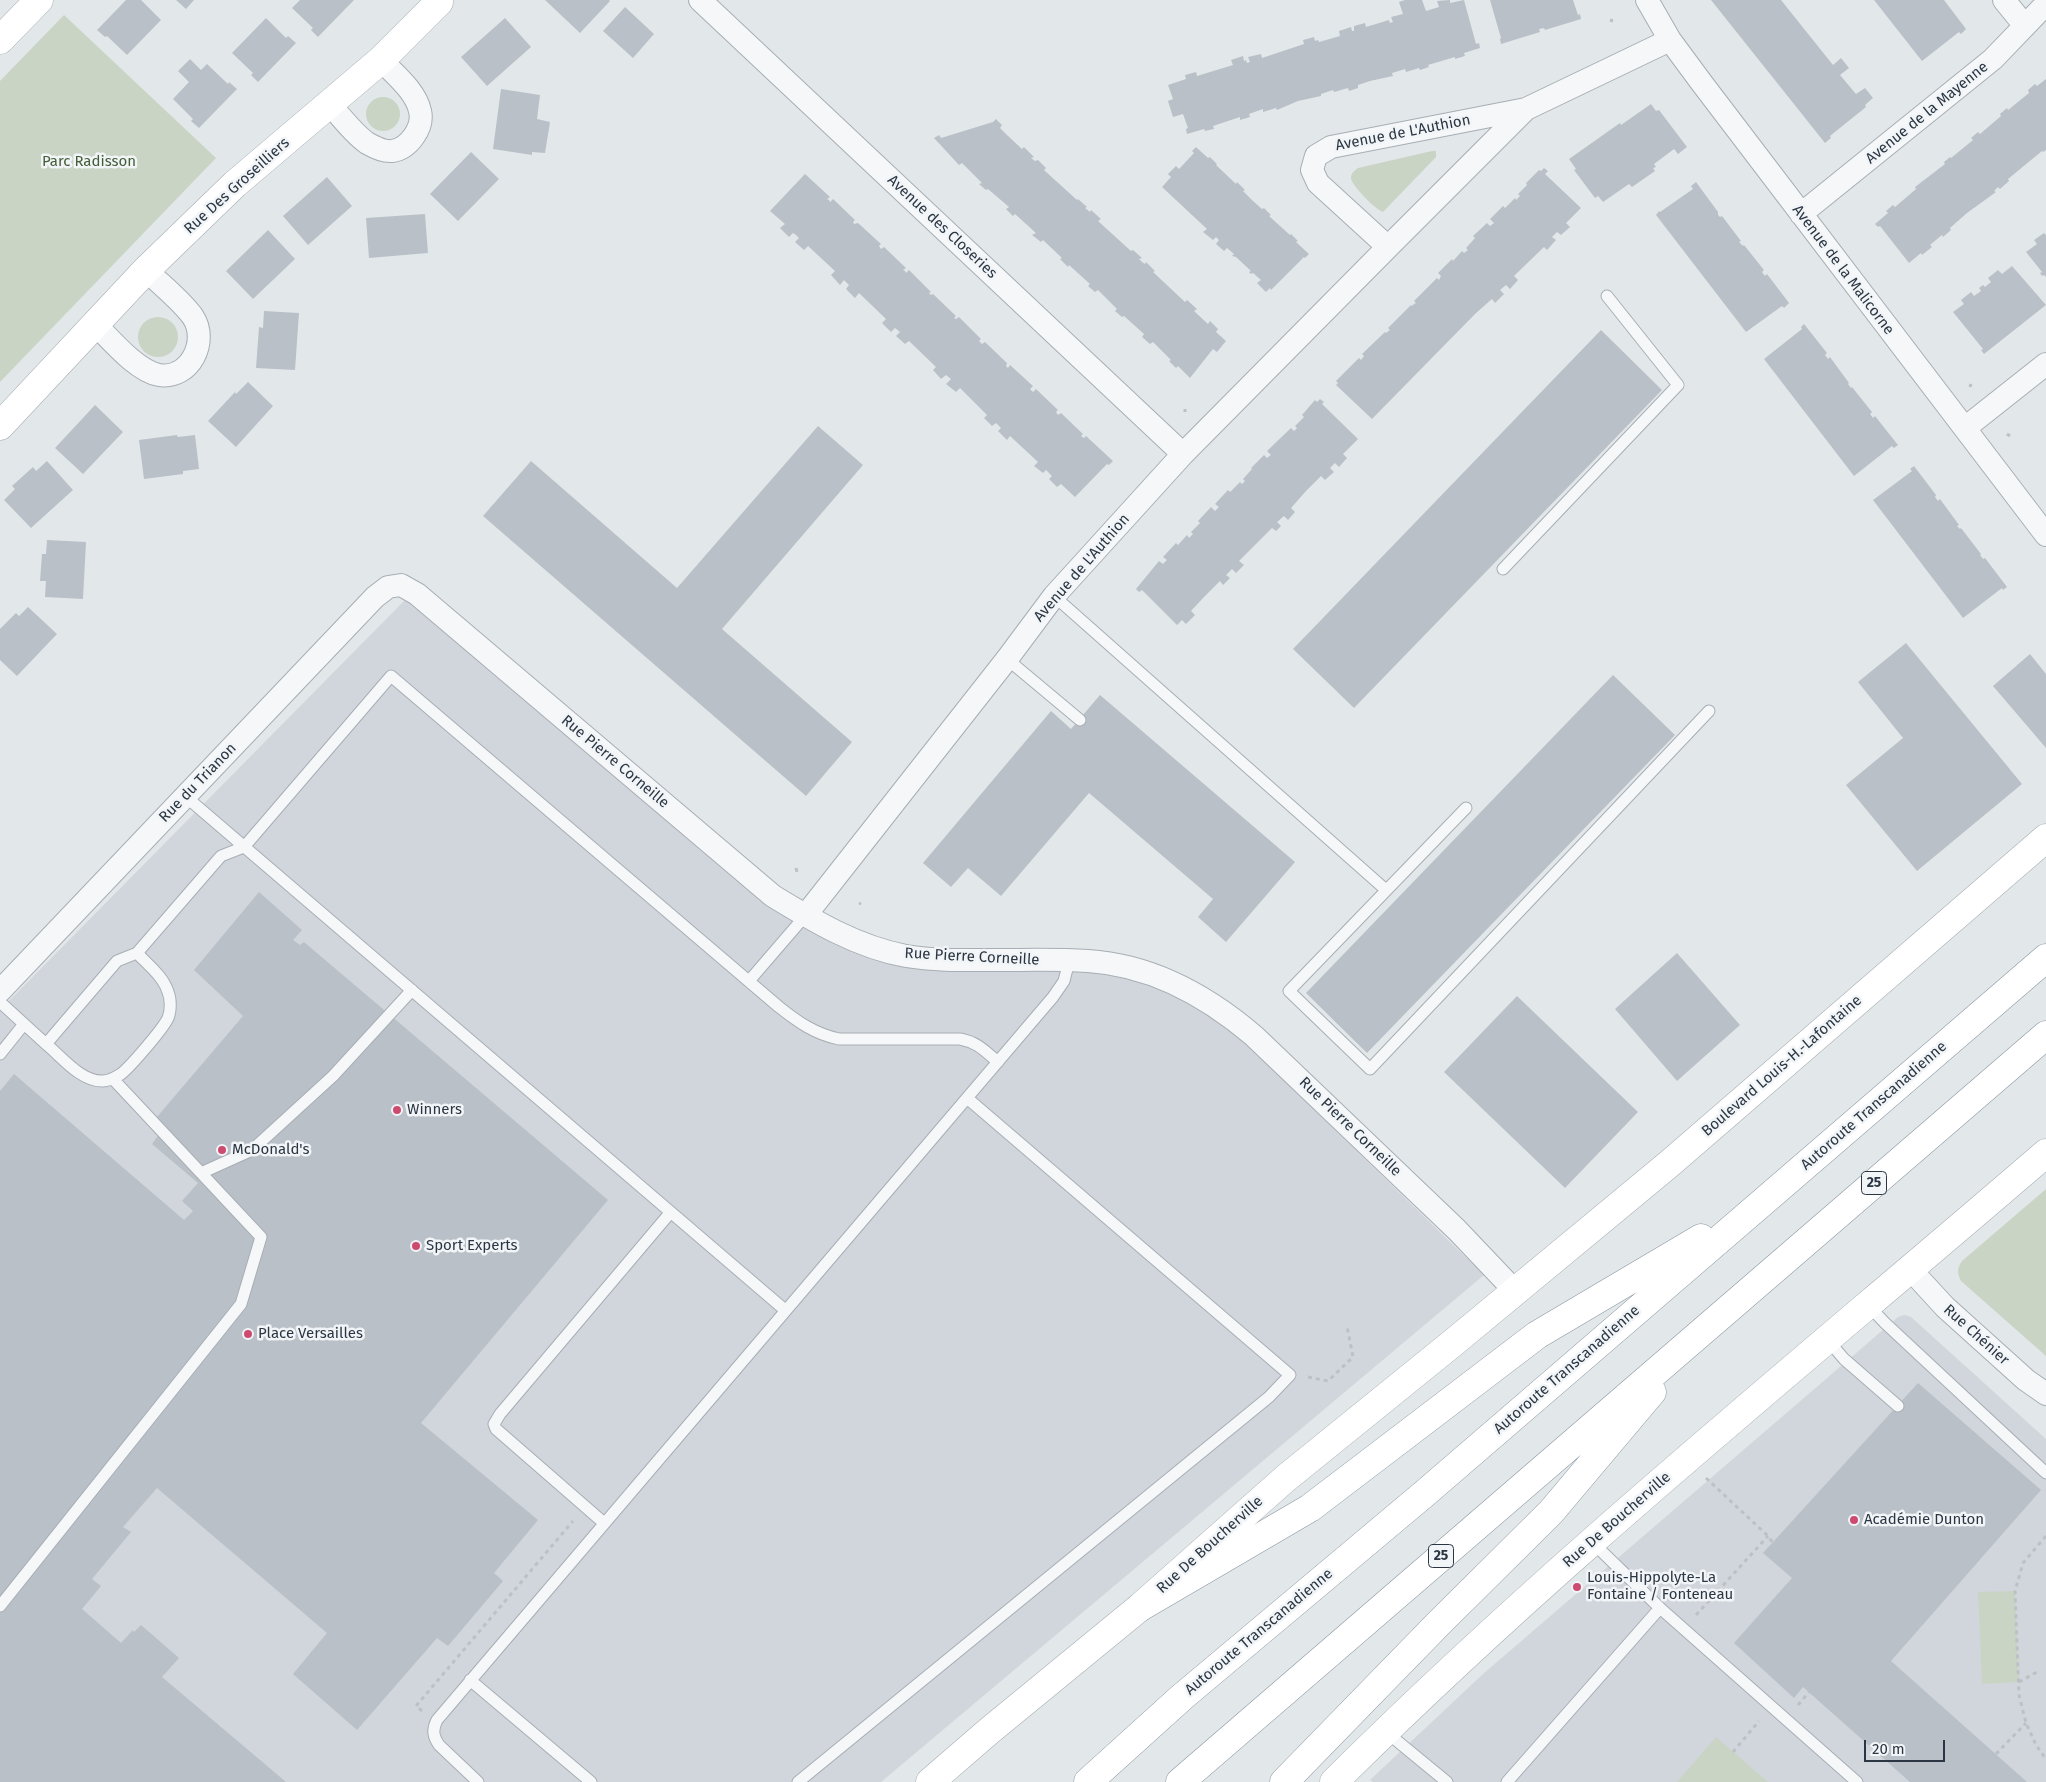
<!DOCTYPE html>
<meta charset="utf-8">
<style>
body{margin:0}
#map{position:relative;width:2046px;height:1782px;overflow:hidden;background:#e2e7ea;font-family:"Fira Sans",sans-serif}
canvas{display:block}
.scale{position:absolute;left:1864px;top:1740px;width:81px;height:22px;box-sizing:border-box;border:2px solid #2b3642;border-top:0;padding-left:6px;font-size:15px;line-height:18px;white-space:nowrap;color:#2b3642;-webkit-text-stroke:4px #f2f5f8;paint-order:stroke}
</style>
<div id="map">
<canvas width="2046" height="1782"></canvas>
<div class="scale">20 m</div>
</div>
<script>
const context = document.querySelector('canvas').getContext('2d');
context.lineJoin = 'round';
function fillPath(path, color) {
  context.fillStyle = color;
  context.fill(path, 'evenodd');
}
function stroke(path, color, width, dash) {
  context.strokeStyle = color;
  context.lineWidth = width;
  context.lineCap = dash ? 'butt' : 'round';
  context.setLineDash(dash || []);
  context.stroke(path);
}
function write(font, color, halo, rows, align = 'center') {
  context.font = font + ' "Fira Sans",sans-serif';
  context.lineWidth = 5;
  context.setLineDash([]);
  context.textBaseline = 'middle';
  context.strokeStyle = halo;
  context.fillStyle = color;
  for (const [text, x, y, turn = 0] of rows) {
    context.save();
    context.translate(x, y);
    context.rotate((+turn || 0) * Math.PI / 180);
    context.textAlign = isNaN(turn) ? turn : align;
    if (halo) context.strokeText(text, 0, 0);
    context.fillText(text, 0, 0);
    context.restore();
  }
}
const built = new Path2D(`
 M406,599L811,923L887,959L1118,970L1221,1019L1484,1275L881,1782H0V1010Z
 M1905,1315L1911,1317L2046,1439V1782H1373L1370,1780L1483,1674L1898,1317Z`);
const green = new Path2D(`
 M64,15L216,158L0,382V81Z
 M366 114a17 17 0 1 1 34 0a17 17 0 1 1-34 0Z
 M1432,151H1436V157L1383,212C1376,210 1351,185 1351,178C1351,173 1354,171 1358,168Z
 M138 337a20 20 0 1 1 40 0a20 20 0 1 1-40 0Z
 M2046,1189V1356L1961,1281C1957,1273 1957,1268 1962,1261Z
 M2015,1591L2019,1682L1982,1684L1978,1592Z
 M1716,1737L1768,1782H1677Z`);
const building = new Path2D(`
 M126,0H141L161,20L127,55L107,36L105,37L97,30Z
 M176,0H194L186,9Z
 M300,0H354L318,37L311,30L313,28L292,8Z
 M545,0H609L610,1L580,33Z
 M1405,0H1422L1426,11L1439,7L1437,1L1450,0V3L1464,0L1476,44L1479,43L1480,48L1464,53L1465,56L1455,59V57L1428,65L1429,67L1420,70L1419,68L1406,72L1405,69L1392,73L1393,76L1370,81L1358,85V88L1349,91L1348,88L1334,92L1333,90L1321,94V96L1298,101L1277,110L1276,108L1263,112V109L1249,114L1250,117L1240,120V117L1213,126L1214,129L1205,131L1204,129L1187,134L1186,129L1188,128L1183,114L1173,117L1168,101L1173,99L1168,85L1186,79L1185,75L1196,72L1197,76L1233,65L1231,60L1243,56L1244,61L1246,60L1247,63L1250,62L1248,57L1261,54L1262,58L1304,44L1303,40L1314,37L1315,41L1318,40L1319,42L1340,36L1339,31L1351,27L1352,31H1354V26L1365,23L1366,27L1389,20L1390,23L1393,22L1391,17L1403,14L1399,2Z
 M1490,0H1573L1578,15L1580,14L1581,19L1545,30L1544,28L1539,29L1540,32L1501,44L1500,39L1501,38Z
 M1711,0H1781L1833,65L1841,58L1849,68L1840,75L1856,94L1865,88L1873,98L1865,105L1866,107L1830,136L1831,138L1825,143Z
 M1874,0H1944L1966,29L1961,34L1959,32L1922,61Z
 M625,7L654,34L633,58L603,31Z
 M266,18L286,38L288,36L296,43L258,82L251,75L253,73L232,53Z
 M505,18L531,47L487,86L461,57Z
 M190,59L201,70L207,64L228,84L229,82L237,89L199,128L191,121L193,119L173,99L189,82L178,71Z
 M2046,79V150L2043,152L2042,151L2008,179L2009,181L2000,189L1998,187L1994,191L1996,192L1967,213L1950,228L1951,230L1943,237L1942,235L1930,245L1932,247L1922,255L1921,253L1909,263L1880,226L1878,227L1875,224L1888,213L1886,211L1893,205L1895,207L1916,189L1915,187L1945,164L1944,162L1950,157L1951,158L1973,140L1971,138L1978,132L1980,134L2001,116L2000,114L2007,108L2008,110L2029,93L2028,90L2035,84L2037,86Z
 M501,89L540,95L537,119L550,122L545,153L532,152V155L493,149Z
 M1651,104L1656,111L1659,110L1687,147L1678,154L1674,149L1654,164L1656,167L1653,168L1655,171L1632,187L1629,184L1603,202L1598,196L1595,198L1574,170L1576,169L1569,159L1620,123L1621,125Z
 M996,119L1002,125L1000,128L1007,135L1022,149L1024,147L1034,157L1031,158L1035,161L1038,160L1046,168L1044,170L1077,200L1078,199L1087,207L1085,208L1090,212L1091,210L1101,219L1098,221L1131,251L1133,250L1142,258L1139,259L1142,262L1145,264L1146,262L1155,271L1153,272L1185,302L1187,300L1197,309L1194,311L1208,324L1210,321L1218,329L1216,332L1226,341L1217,352L1213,349L1190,378L1178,366L1176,368L1169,361L1171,360L1153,342L1150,344L1142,337L1144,334L1124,316L1122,317L1115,311L1117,309L1098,290L1095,292L1088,286L1090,284L1069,265L1068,267L1060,259L1062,258L1043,240L1041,242L1032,235L1036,233L1015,214L1013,216L1006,209L1009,207L988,189L986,190L979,184L982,183L962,163L959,165L934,138L939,135L941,138L993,122Z
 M1196,147L1208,158L1210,157L1217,164L1216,165L1236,184L1237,182L1245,190L1243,191L1253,201L1262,209L1264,208L1271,215L1269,216L1290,235L1291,234L1298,241L1296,242L1309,254L1305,258L1304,257L1271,290L1270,288L1266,292L1257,283L1261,280L1253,273L1251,274L1249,272L1251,271L1236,257L1232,256L1234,254L1227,248L1224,251L1216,244L1219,240L1216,237L1213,240L1203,232L1207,229L1162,187L1171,177L1168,174L1176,166L1179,169L1194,153L1192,151Z
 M471,152L499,179L458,221L430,194Z
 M1544,168L1548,171L1545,174L1581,208L1566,223L1570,227L1561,235L1557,232L1552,237L1556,240L1547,250L1544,247L1514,276L1518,280L1510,289L1506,285L1500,290L1504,294L1495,303L1492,299L1476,313L1372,419L1336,385L1338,383L1336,381L1359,358L1361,360L1364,356L1362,354L1385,332L1386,333L1390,330L1388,328L1411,305L1412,306L1414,304L1416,303L1414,301L1437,278L1439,280L1441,276L1438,273L1452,259L1453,261L1462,251L1464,253L1468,250L1466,248L1475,238L1473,236L1487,223L1490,226L1494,223L1490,219L1503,206L1505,208L1515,198L1516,200L1520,196L1518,194L1527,185L1526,183L1539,170L1541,171Z
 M805,174L830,197L827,199L829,200L830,202L833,199L855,220L853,222L854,224L858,223L881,244L879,246L881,249L884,247L906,268L903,270L905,271L906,273L909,270L931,292L929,293L931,295L933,294L956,316L954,318L956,319L959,317L981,339L979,341L982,344L985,342L1007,363L1006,366L1008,368L1010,365L1033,386L1030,389L1033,392L1036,389L1058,410L1056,412L1058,415L1061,413L1083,434L1081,436L1084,438L1086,436L1113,461L1109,465L1107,464L1075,497L1061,484L1057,487L1049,479L1052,476L1046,470L1043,473L1034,466L1038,462L1010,436L1007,440L998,431L1001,428L996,423L992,426L984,418L987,415L960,388L956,392L946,384L951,379L946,375L941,379L933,370L936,367L909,341L905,344L896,336L900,332L895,328L891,332L882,323L886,319L859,293L855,298L846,289L849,285L844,280L840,285L831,275L835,271L808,246L804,250L795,242L799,238L796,235L793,233L789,237L780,228L785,224L770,211Z
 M327,177L352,206L308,245L283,216Z
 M1696,182L1718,212V215L1720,217L1722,216L1741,241L1739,242L1743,246L1744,245L1764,270L1762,272L1765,276L1767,274L1789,303L1784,308L1782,306L1746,332L1656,215L1659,211L1660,212L1693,189L1691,186Z
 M425,214L428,253L369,258L366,218Z
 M268,230L295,259L253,299L226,271Z
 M2044,233L2046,235V277L2044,275L2042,276L2040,273L2042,272L2026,252L2037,244L2034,240Z
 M2012,266L2046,305L1984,354L1981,350L1983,349L1953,312L1964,304L1961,300L1971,292L1974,296L1981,291L1979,288L1983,285L1985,287L1991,282L1988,278L1998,270L2002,274Z
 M264,311L299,313L295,370L256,368L259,327L263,328Z
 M1804,324L1827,353L1825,355L1828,359L1830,357L1849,383L1848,384L1851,388L1852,387L1872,412L1870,414L1873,418L1875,416L1898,445L1894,448L1892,446L1854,476L1764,359L1802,329L1801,327Z
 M1601,330L1662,390L1354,708L1293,649Z
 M248,382L273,406L236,447L208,421L235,392L236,394Z
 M1320,399L1324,402L1322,404L1358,439L1343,454L1347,458L1339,467L1335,463L1330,468L1334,472L1325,480L1321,476L1306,491L1291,508L1295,512L1288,520L1284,516L1277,522L1281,526L1276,531L1272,528L1239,561L1244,565L1236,573L1232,569L1226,575L1230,578L1223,585L1220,581L1203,598L1191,611L1195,615L1186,624L1182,620L1177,625L1142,590L1139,592L1136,589L1159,561L1163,564L1167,560L1163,557L1176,543L1178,545L1187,535L1189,538L1193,534L1191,532L1200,523L1198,521L1211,507L1215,511L1219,507L1215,504L1228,490L1230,492L1240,482L1242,484L1245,481L1243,479L1252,469L1251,468L1264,455L1267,458L1271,455L1267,451L1291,428L1294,431L1297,428L1295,426L1304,417L1302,415L1315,400L1317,402Z
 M95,405L123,432L83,474L55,448Z
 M818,426L863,465L722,629L852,742L806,796L483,516L531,461L677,588Z
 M177,435L178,437L195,435L199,469L183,471V474L144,479L139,440Z
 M47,461L73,490L31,528L4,500L15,489L12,486L33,467L36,471Z
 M1914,466L1936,495L1935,497L1938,501L1940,499L1959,525L1957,526L1960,529L1961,528L1981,554L1980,555L1983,559L1985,558L2007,587L2003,590L2002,588L1963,618L1873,500L1912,471L1910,469Z
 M47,540L86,542L83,599L45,597L46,581H40L42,554H46Z
 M28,607L57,634L17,676L0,660V629L16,613L19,616Z
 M1906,643L2022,784L1917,871L1846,785L1903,738L1858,682Z
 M2030,654L2046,674V748L1993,686Z
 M1613,675L1675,735L1367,1053L1306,993Z
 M1100,695L1295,862L1226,942L1198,917L1213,899L1089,793L1001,896L968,868L951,887L923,863L1051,711L1071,729Z
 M259,892L302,930L293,940L300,945L304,942L608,1200L421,1423L538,1520L494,1573L503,1581L448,1646L437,1638L357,1730L293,1674L327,1633L157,1488L123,1527L131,1532L92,1579L101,1586L82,1609L121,1643L133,1630L134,1632L141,1625L179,1658L162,1677L286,1782H0V1091L14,1074L184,1220L193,1211L182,1201L198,1183L152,1144L160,1133L151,1124L243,1016L194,970Z
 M1677,953L1740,1025L1677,1081L1615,1009Z
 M1517,996L1638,1112L1565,1188L1444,1072Z
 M1918,1383L2041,1490L1891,1661L2027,1782H1910L1803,1687L1794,1698L1734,1643L1792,1578L1763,1553Z`);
const path = new Path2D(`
 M1610,20L1613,21
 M1970,387L1971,384
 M1185,412V409
 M2007,434L2010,436
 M796,868L797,872
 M859,904L861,903
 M1308,1377L1328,1381L1353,1357L1347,1326
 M1706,1478L1768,1536L1773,1543
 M2046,1536L2023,1563L2015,1591L2019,1695L2026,1723L2036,1745L2046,1759
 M1696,1615L1768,1536
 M2019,1682L2037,1672
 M1798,1705L1809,1692
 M422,1711L416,1706L573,1521
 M1733,1752L1759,1721
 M1996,1754L2026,1723`);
const lane = new Path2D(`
 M1503,569L1678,385L1607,296
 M1054,596L1386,890
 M1007,659L1080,720
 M185,796L785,1310
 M1466,808L1289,991L1370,1069L1709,711
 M749,981L805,916
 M0,1002L46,1044L117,961L137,953L221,856L244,847L391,676L779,1007C798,1022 815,1034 839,1039H960C977,1042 985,1051 998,1062
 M46,1044C62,1057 81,1082 103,1081C109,1081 116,1077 121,1074C130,1067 163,1029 168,1018C171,1011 171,999 168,992C163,976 148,965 137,953
 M0,1054L24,1024
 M201,1173L252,1150L333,1076L412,990
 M1868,1305L1885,1323L2046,1473
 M1827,1339L1844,1359L1898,1406
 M604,1523L496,1429L494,1424L500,1414L670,1213
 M0,1606L241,1304L261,1237L113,1079
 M1660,1608L1857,1782
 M470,1680L591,1782
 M1385,1731L1447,1782
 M478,1782L439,1745C433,1736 432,1730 437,1720L1053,997L1064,981L1069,961
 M798,1782L1269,1397L1290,1375L967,1098
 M1507,1782L1660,1608L1592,1542`);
const street = new Path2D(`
 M700,0L1183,454
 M1647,0L1670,40L1701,82L2046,535
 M2004,0L2025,26
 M330,104C341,117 353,133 367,143C374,147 384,152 392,151C409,149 424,127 420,111C416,91 394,74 381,60
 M1801,214L1993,59L2046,4
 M1388,247L1318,183L1312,170L1316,156L1331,147L1526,109
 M96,325C111,340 137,371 159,375C190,380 209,341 193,317C182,301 160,284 146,270
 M1965,428L2046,364
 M805,916L1007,659L1054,596L1183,454L1388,247L1526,109L1670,40
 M0,991L375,597L388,587L401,585L417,594L773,896C814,921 857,947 906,956C936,961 967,960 997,960C1027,960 1058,959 1088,961C1152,965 1206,995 1254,1036L1457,1230L1515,1291
 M1911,1270L1945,1307L2026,1380L2046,1394`);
const secondary = new Path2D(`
 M0,40L39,0
 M0,426L146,270L235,184L381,60L439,2L436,0
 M930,1782L989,1731L1139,1608L1286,1478L1454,1342L1669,1164L2046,838
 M1334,1782C1559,1558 1806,1360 2046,1153`);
const highway = new Path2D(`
 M1139,1608L1310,1508L1537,1335L1701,1238
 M1088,1782L1182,1697L1424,1494L2046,958
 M1180,1782L2046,1035
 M1284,1782L1438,1624L1551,1512L1652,1392`);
const markers = [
 [397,1110,5,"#cc4b6f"],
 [222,1150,5,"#cc4b6f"],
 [416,1246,5,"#cc4b6f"],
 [248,1334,5,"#cc4b6f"],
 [1854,1520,5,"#cc4b6f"],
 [1577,1587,5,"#cc4b6f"]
];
const shields = [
 [1874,1183,25],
 [1441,1556,25]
];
const shieldNames = [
 ["25",1874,1183],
 ["25",1441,1556]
];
const streetNames = [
 ["Avenue de la Mayenne",1927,113,-39],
 ["Avenue de L'Authion",1403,133,-11],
 ["Rue Des Groseilliers",237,186,-42],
 ["Avenue des Closeries",942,227,43],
 ["Avenue de la Malicorne",1843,270,53],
 ["Avenue de L'Authion",1082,568,-49],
 ["Rue Pierre Corneille",615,762,40],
 ["Rue du Trianon",198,783,-46],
 ["Rue Pierre Corneille",972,957,3],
 ["Boulevard Louis-H.-Lafontaine",1782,1066,-41],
 ["Autoroute Transcanadienne",1874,1106,-41],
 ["Rue Pierre Corneille",1350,1127,44],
 ["Rue Chénier",1976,1335,42],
 ["Autoroute Transcanadienne",1567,1370,-41],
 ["Rue De Boucherville",1617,1520,-41],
 ["Rue De Boucherville",1210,1545,-42],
 ["Autoroute Transcanadienne",1259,1632,-40]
];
const parkNames = [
 ["Parc Radisson",89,162]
];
const poiNames = [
 ["Winners",407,1110],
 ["McDonald's",232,1150],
 ["Sport Experts",426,1246],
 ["Place Versailles",258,1334],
 ["Académie Dunton",1864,1520],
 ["Louis-Hippolyte-La",1587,1578],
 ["Fontaine / Fonteneau",1587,1595]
];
fillPath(built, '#d1d6dc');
fillPath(green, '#cad4c4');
fillPath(building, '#bac0c7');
stroke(lane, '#a7aeb4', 13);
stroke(street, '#a7aeb4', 24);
stroke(secondary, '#a7aeb4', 29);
stroke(highway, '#8a96a1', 29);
stroke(path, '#bcc1c6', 3, [4, 4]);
stroke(lane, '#f5f7f9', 11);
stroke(street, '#f5f7f9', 22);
stroke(secondary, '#fff', 28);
stroke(highway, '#fff', 28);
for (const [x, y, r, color] of markers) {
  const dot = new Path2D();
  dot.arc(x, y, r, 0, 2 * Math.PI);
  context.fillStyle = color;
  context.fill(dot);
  stroke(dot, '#f2f5f8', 2);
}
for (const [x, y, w] of shields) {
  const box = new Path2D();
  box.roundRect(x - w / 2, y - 11.5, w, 23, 4);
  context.fillStyle = '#f2f5f8';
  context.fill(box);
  stroke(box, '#2b3642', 1);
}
write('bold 14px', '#2b3642', null, shieldNames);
write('15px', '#2b3642', '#f2f5f8', streetNames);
write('15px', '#445e38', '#f2f5f8', parkNames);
write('15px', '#2b3642', '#f2f5f8', poiNames, 'left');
</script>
